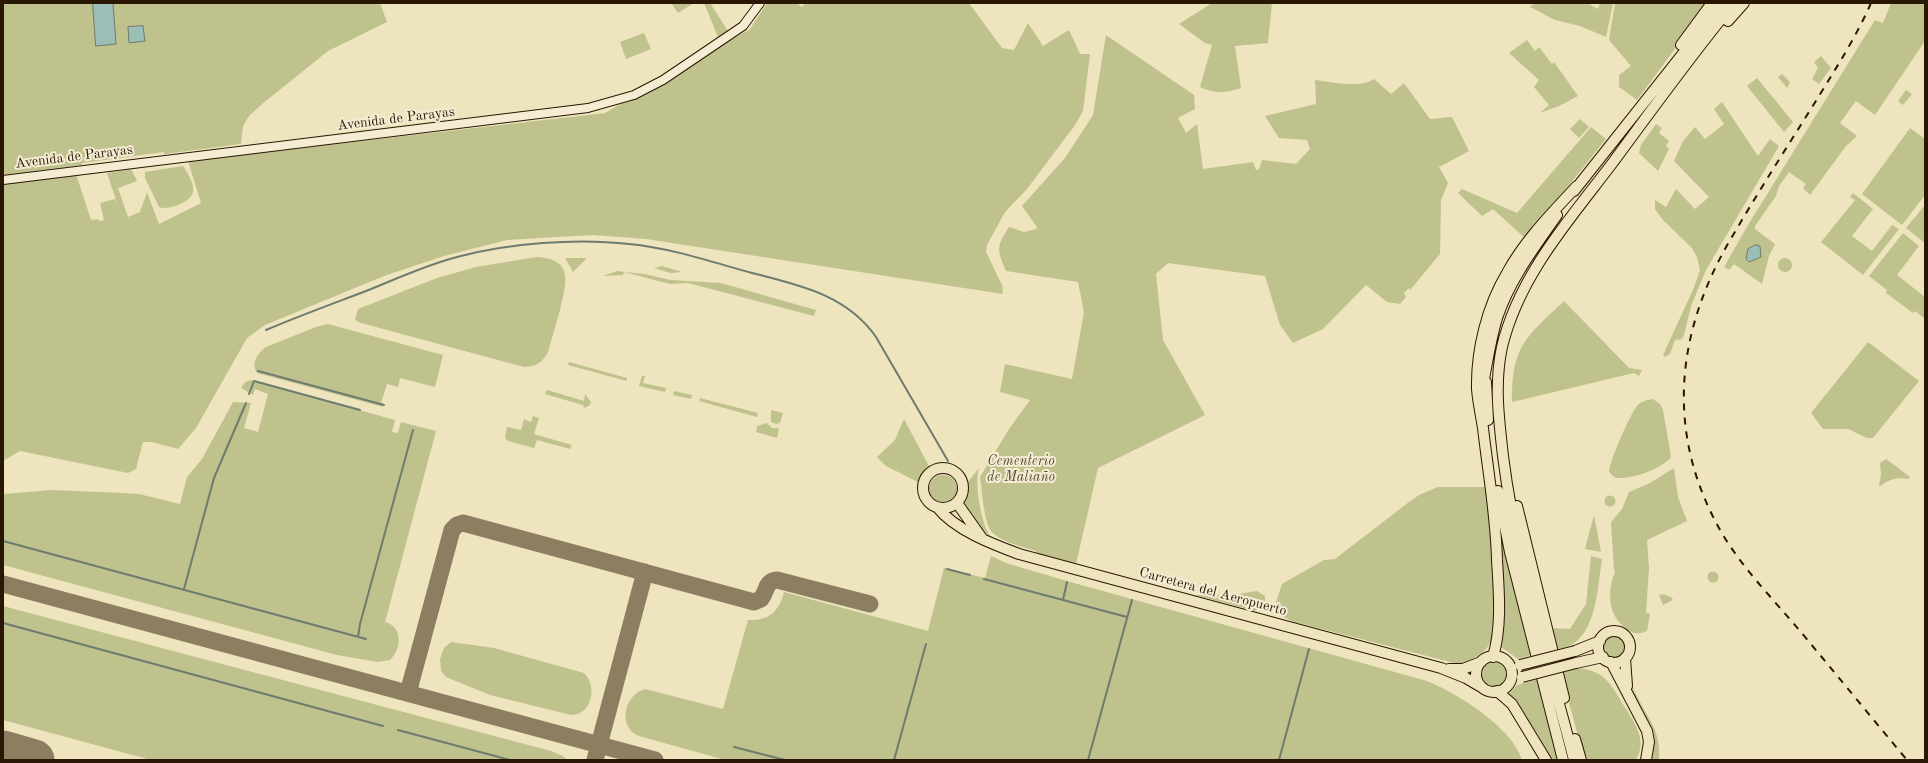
<!DOCTYPE html>
<meta charset="utf-8">
<style>
body{margin:0}
#map{position:relative;width:1928px;height:763px;overflow:hidden;background:#eee4bd;font-family:"Old Standard TT",serif}
canvas{display:block}
.frame{position:absolute;inset:0;border:4px solid #2a1703;pointer-events:none}
</style>
<div id="map">
<canvas width="1928" height="763"></canvas>
<div class="frame"></div>
</div>
<script>
const context = document.querySelector('canvas').getContext('2d');
context.lineJoin = 'round';
function fillPath(path, color) {
  context.fillStyle = color;
  context.fill(path, 'evenodd');
}
function stroke(path, color, width, dash) {
  context.strokeStyle = color;
  context.lineWidth = width;
  context.lineCap = dash ? 'butt' : 'round';
  context.setLineDash(dash || []);
  context.stroke(path);
}
function write(font, color, halo, rows, align = 'center') {
  context.font = font + ' "Old Standard TT",serif';
  context.lineWidth = 4;
  context.setLineDash([]);
  context.textBaseline = 'middle';
  context.strokeStyle = halo;
  context.fillStyle = color;
  for (const [text, x, y, turn = 0] of rows) {
    context.save();
    context.translate(x, y);
    context.rotate((+turn || 0) * Math.PI / 180);
    context.textAlign = isNaN(turn) ? turn : align;
    if (halo) context.strokeText(text, 0, 0);
    context.fillText(text, 0, 0);
    context.restore();
  }
}
const green = new Path2D(`
 M3,3H380L387,22L328,51L262,104L249,116L243,126L241,144L164,154V152L82,163V165L3,175Z
 M671,3H694L678,13Z
 M704,3H710L728,31L718,37Z
 M767,3H796L802,7L805,3H969L1002,48L1014,50L1028,23L1043,46L1069,30L1080,54H1090L1083,111L1075,125L1027,189L1005,212L987,245L986,252L1002,285L1003,294L646,239L593,235L507,240L444,256L384,276L265,325L247,338L196,428L178,449L152,442H143L136,469L128,473L20,451L3,461V184L76,174L91,220L98,219L99,221L104,220L100,203L115,199L119,209L107,173L131,169L137,181L118,188L128,217L140,212L147,192L159,224L201,203L188,161L605,113L750,29Z
 M1212,3H1272L1268,43L1235,46L1241,88C1226,93 1214,94 1200,87L1212,45L1205,43L1179,24Z
 M1535,3H1587L1598,9L1600,3H1613L1606,37L1580,26L1555,20L1530,7Z
 M1615,3H1709L1637,100L1619,87V75L1631,66L1609,40Z
 M1891,3H1925V41L1875,115L1856,101L1840,123L1857,136L1846,146L1810,195L1803,188L1806,184L1789,172L1779,186L1776,196L1755,226V229L1775,244L1769,256L1762,284L1734,264L1729,270L1724,267L1748,225L1875,20L1883,23Z
 M644,33L651,49L626,59L620,42Z
 M1106,35L1194,95L1195,109L1178,118L1186,133L1197,124L1203,169L1253,162L1256,170L1259,169L1262,160L1296,164L1310,149L1307,140L1279,138L1265,116L1316,104L1315,80C1332,82 1359,89 1374,79L1391,94L1404,83L1430,119L1452,117L1469,151L1439,167L1448,183L1441,200L1440,254L1410,290L1409,288L1404,293L1406,297L1400,304L1387,302L1366,285L1323,329L1293,343L1280,325L1265,276L1168,263L1156,274L1163,340L1205,415L1098,468L1076,564L1037,553L1036,551C1024,547 1000,542 991,531C984,522 982,489 980,477L1009,429L1030,400L1000,392L1005,364L1072,379L1084,312L1078,282L1006,271C997,250 996,247 1009,227L1024,232L1036,229L1037,227L1022,206L1065,158L1093,115Z
 M1527,40L1535,51L1539,47L1552,64L1554,62L1578,96L1559,106L1540,113L1549,105L1534,87L1539,80L1509,53Z
 M1821,56L1831,68L1819,84L1812,79L1818,68L1814,62Z
 M1782,74L1790,82L1787,88L1778,77Z
 M1757,78L1793,122L1784,132L1747,86Z
 M1906,90L1912,94L1903,105L1898,101Z
 M1722,102L1758,156L1770,139L1779,146L1706,270L1691,306L1684,335L1682,339L1675,340L1670,354L1665,357L1663,355L1693,290L1700,270L1697,257L1692,248L1663,220L1655,209V200L1666,207L1676,189L1695,209L1709,197L1674,161L1683,141L1695,127L1705,139L1724,124L1714,109Z
 M1580,119L1589,127L1579,138L1570,129Z
 M1656,124L1662,128L1659,133L1669,141L1666,146L1669,149L1658,171L1639,153L1641,145Z
 M1591,127L1606,139L1526,239L1493,209L1482,216L1458,193L1462,189L1517,213Z
 M1910,128L1925,139V195L1902,225L1862,194Z
 M183,166C187,172 195,184 193,192C191,202 168,211 159,207L145,178V172Z
 M1853,193L1873,209L1852,236L1872,251L1892,225L1899,229L1863,275L1821,242L1855,200L1850,197Z
 M1925,205V243L1906,228Z
 M1903,233L1919,246L1897,275L1925,297V319L1915,311L1913,313L1886,293L1887,290L1869,276Z
 M537,257C575,259 566,284 560,310C556,324 552,338 548,352C542,363 537,366 524,367L361,323L355,320L358,309L437,278L476,267Z
 M565,258H587L573,272Z
 M1778 265a7 7 0 1 1 14 0a7 7 0 1 1-14 0Z
 M662,266L682,272L671,273L654,268Z
 M617,271L644,274L671,280L721,283L816,310L814,316L688,283L670,284L624,272L623,275L603,276Z
 M1564,301L1629,368L1642,370L1639,376L1634,373L1512,402C1512,346 1525,338 1564,301Z
 M328,324L443,355L435,387L400,378L398,387L387,384L381,403L384,404L383,407L257,373C251,363 257,354 266,347L316,327Z
 M1868,342L1919,381L1873,438H1867L1848,429H1823L1811,413Z
 M569,362L627,378V381L568,365Z
 M642,376H645L643,383L666,388L665,392L639,386Z
 M251,380L395,420L392,432L398,433L401,422L436,431L385,622C403,627 402,648 390,660L378,662L337,655L3,565V494L52,490L122,493L139,494L180,504L187,477L202,459L233,402L251,403L244,428L258,432L268,394L255,389L253,395L241,388L245,382Z
 M547,390L584,401L585,394L591,402L590,405L584,408L583,405L545,394Z
 M674,391L692,395L691,399L673,395Z
 M700,398L758,413L757,417L699,401Z
 M1653,399L1660,404L1663,410L1671,457C1663,468 1633,479 1618,478C1614,478 1611,475 1609,471C1610,461 1630,414 1637,406C1641,401 1647,400 1653,399Z
 M771,410L783,413L780,423L776,424L771,422Z
 M533,416L539,418L534,434L572,445L570,449L537,440L534,448L508,441L505,438L507,427L521,430L524,419L531,422Z
 M904,419L930,468L923,476L920,483L886,466L877,457L895,440Z
 M767,423L772,428H779L777,438L756,432L757,426Z
 M1886,459L1910,477L1909,479C1897,477 1889,479 1879,487L1881,474L1880,463Z
 M979,468C974,483 981,525 991,537L979,528L963,503L967,491V483Z
 M1674,468L1678,497L1687,521L1647,540L1649,568L1646,613L1650,614L1647,631C1637,635 1632,634 1624,627C1610,615 1608,599 1612,581C1613,576 1615,574 1615,570H1614L1611,522L1622,509L1629,492L1650,483Z
 M929 489a14 14 0 1 1 28 0a14 14 0 1 1-28 0Z
 M1438,487H1487C1493,538 1496,590 1492,642H1490C1488,652 1467,663 1458,664L1291,621L1277,613L1276,602L1282,584L1324,560L1335,559L1409,502L1419,495Z
 M1604.5 501a5.5 5.5 0 1 1 11 0a5.5 5.5 0 1 1-11 0Z
 M1594,515L1601,552L1585,549Z
 M1501,529L1531,655L1518,659L1501,647L1502,615L1499,530Z
 M991,556L1006,563L1067,581L1427,681C1457,693 1513,728 1522,760H725L639,736C617,727 624,695 645,689L723,709L748,620C768,621 779,612 784,592L928,631L944,568L985,578Z
 M1591,556L1602,559C1598,584 1597,631 1571,645C1567,647 1560,648 1556,649L1551,628L1570,629L1586,604Z
 M1707.5 577a5.5 5.5 0 1 1 11 0a5.5 5.5 0 1 1-11 0Z
 M1257,591L1265,596V607L1255,611L1195,595H1232Z
 M1663,594L1671,597L1673,600L1663,605L1659,595Z
 M3,606L551,751L563,756L567,760H151L3,720Z
 M1604 647a10 10 0 1 1 20 0a10 10 0 1 1-20 0Z
 M451,642L494,648L584,673C598,686 592,715 571,715L490,695L446,677L441,671L440,659L444,648Z
 M1482 674a12 12 0 1 1 24 0a12 12 0 1 1-24 0Z
 M1578,668C1587,669 1594,671 1602,676C1612,684 1617,695 1624,706C1634,722 1648,740 1636,760H1588L1578,736L1561,673Z
 M1629,678C1632,682 1633,689 1636,694C1648,720 1661,729 1659,760H1651C1661,730 1648,724 1636,699C1633,692 1631,685 1629,678Z
 M1538,679L1558,760H1550L1509,694L1517,685Z`);
const water = new Path2D(`
 M93,3H113L116,44L96,46Z
 M143,26L145,41L129,43L128,27Z
 M1756,245L1760,246L1761,257L1749,262L1746,259L1748,249Z`);
const stream = new Path2D(`
 M266,330C299,316 332,304 366,291C396,279 426,265 457,257C508,243 577,238 629,244C671,248 712,262 752,273C799,285 847,295 876,337L948,461
 M258,371L384,405
 M249,394L254,381L360,410
 M3,541L366,639
 M947,569L970,575
 M984,579L1127,617
 M184,589L214,478L246,403
 M1063,600L1067,582
 M3,623L383,726
 M358,637L360,624L413,430
 M398,730L510,760
 M734,747L785,760
 M894,760L926,644
 M1088,760L1132,600
 M1279,760L1309,649`);
const taxiway = new Path2D(`
 M3,584L655,760
 M408,693L452,530L457,525L463,523L754,602L761,599C767,592 765,581 777,580L870,604
 M595,760L645,572`);
const runway = new Path2D(`
 M3,751L34,760`);
const secondary = new Path2D(`
 M3,180L588,108L634,95L663,80L743,26L760,3`);
const highway = new Path2D(`
 M1728,21L1744,3
 M1681,45L1712,3
 M1574,191L1723,3
 M1486,382L1488,420
 M1482,389C1487,365 1490,341 1497,318C1510,279 1534,248 1557,215
 M923 488a20 20 0 1 1 40 0a20 20 0 1 1-40 0Z
 M1498,491L1510,552L1563,760
 M957,503L981,537
 M1517,506L1564,698
 M937,507C955,530 992,544 1019,554L1441,668L1466,678L1483,688
 M1598 647a16 16 0 1 1 32 0a16 16 0 1 1-32 0Z
 M1575,651L1600,641
 M1476 674a18 18 0 1 1 36 0a18 18 0 1 1-36 0Z
 M1493,657C1502,626 1499,592 1497,560C1496,515 1488,472 1483,428C1481,415 1478,402 1477,389C1476,351 1487,306 1507,273C1525,240 1552,213 1577,186
 M1625,658L1627,686
 M1611,662L1647,731L1649,742L1646,760
 M1576,663L1603,657
 M1449,669H1463L1481,662
 M1497,691L1512,704L1546,760
 M1575,739L1581,760
 M1574,760C1548,659 1516,560 1503,456C1499,420 1494,384 1502,347C1519,275 1571,218 1614,161C1653,108 1692,54 1734,3`);
const rail = new Path2D(`
 M1871,3C1857,35 1838,65 1819,96C1789,144 1758,192 1729,242C1674,337 1666,438 1723,535C1744,570 1774,600 1800,631C1836,674 1871,717 1907,760`);
const highwayBridge = new Path2D(`
 M1520,665L1575,651
 M1522,677L1576,663`);
const streetNames = [
 ["Avenida de Parayas",396,119,-7],
 ["Avenida de Parayas",74,157,-7],
 ["Carretera del Aeropuerto",1213,592,15]
];
const parkNames = [
 ["Cementerio",1021,461],
 ["de Maliaño",1021,477]
];
fillPath(green, '#bfc28d');
fillPath(water, '#9bbeb7');
stroke(water, '#6e7b6f', 1);
stroke(stream, '#6e7b6f', 2);
stroke(taxiway, '#8c7e60', 17);
stroke(runway, '#8c7e60', 41);
stroke(secondary, '#2a1703', 10);
stroke(highway, '#2a1703', 12);
stroke(secondary, '#f4edd4', 8);
stroke(highway, '#eee4bd', 10);
stroke(rail, '#2a1703', 2, [7, 7]);
stroke(highwayBridge, '#2a1703', 12, []);
stroke(highwayBridge, '#eee4bd', 10);
write('14px', '#2a1703', '#f4edd4', streetNames);
write('italic 14px', '#574a2c', '#f4edd4', parkNames);
</script>
